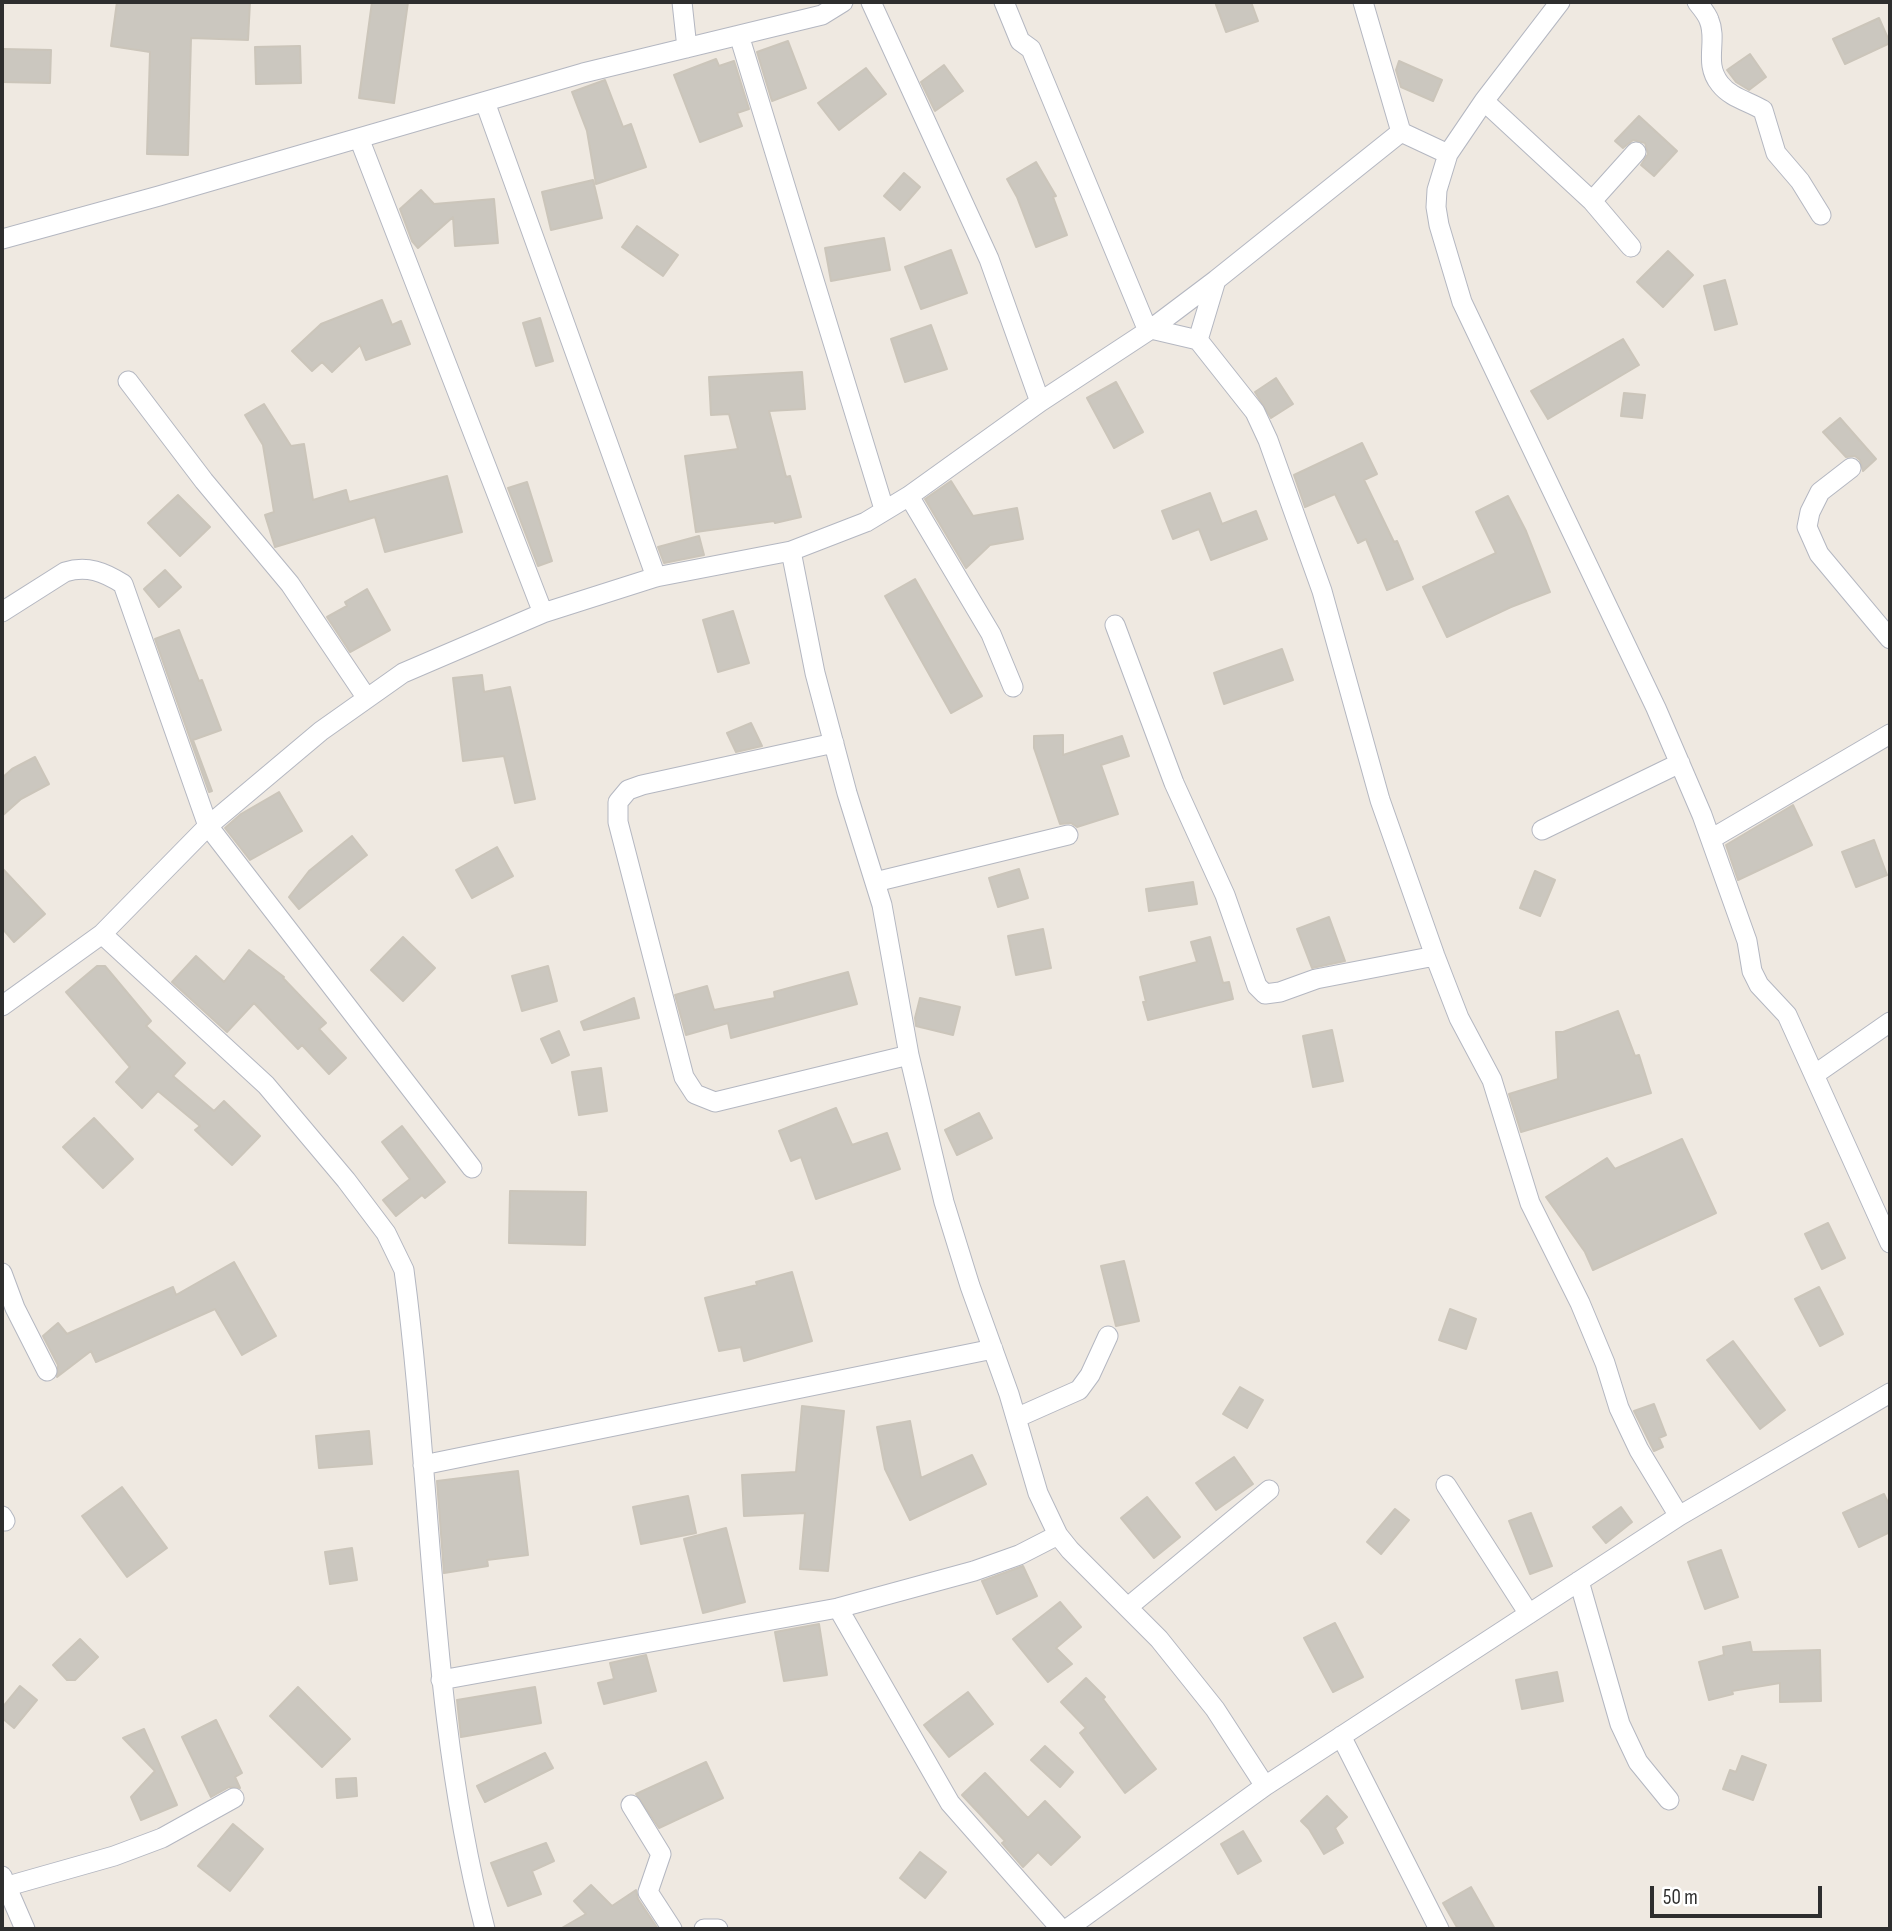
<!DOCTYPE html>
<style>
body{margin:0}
#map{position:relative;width:1892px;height:1931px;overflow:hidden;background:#efe9e1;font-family:"Sofia Sans Condensed",sans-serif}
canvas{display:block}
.frame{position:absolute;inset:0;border:4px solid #2e2e2e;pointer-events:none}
.scale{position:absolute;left:1650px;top:1886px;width:172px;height:32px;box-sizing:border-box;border:4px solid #2e2e2e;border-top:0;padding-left:9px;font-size:21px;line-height:24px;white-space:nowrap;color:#2e2e2e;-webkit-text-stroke:5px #fff;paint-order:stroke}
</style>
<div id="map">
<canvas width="1892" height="1931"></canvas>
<div class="frame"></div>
<div class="scale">50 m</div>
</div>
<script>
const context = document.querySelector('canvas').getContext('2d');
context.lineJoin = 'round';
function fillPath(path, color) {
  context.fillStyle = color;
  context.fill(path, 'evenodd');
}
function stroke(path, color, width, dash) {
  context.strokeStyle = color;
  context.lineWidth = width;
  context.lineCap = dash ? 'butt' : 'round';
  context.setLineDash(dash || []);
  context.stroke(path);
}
const building = new Path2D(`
 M117,2H250L248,40L191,38L188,155L147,154L150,52L111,46Z
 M372,2H408L394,103L359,98Z
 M1215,2H1251L1258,21L1226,32Z
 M1879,18L1890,43L1845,64L1833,39Z
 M788,41L806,88L772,101L757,52Z
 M300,46L301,83L256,84L255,47Z
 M3,49L51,50L50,83L2,82Z
 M1750,54L1766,77L1749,90L1736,82L1727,70Z
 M716,59L719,66L734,61L749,109L737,113L742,126L700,142L674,75Z
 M1399,61L1442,80L1433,101L1401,87L1396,70Z
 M944,65L963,91L935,111L921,82Z
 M866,68L886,94L839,130L818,103Z
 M605,80L623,127L631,124L646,167L596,184L587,131L572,92Z
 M1639,116L1677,151L1654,176L1641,165L1648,154L1645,143L1633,140L1623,148L1615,141Z
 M1036,162L1056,196L1053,197L1067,235L1036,247L1017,197L1007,179Z
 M904,173L920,187L900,210L884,196Z
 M593,180L602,218L551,230L542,192Z
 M421,190L434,204L494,199L498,243L455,246L453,217L418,248L412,241L400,209Z
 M637,226L678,255L663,276L622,247Z
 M884,238L890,270L831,281L825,248Z
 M951,250L967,293L921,309L905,267Z
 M1668,251L1693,275L1663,307L1637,282Z
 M1725,280L1737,324L1715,330L1704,286Z
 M382,300L392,325L401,321L410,344L366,360L360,345L332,372L322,362L312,371L292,351L321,324Z
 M540,318L553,361L536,366L523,323Z
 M931,325L947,369L905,382L891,339Z
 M1623,339L1639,365L1548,419L1531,391Z
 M802,372L805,409L769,411L786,477L790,476L801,517L775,523L774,521L696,532L685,456L738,449L729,414L711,415L709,377Z
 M1276,378L1293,404L1271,418L1255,392Z
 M1116,382L1143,432L1114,448L1087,398Z
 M1624,393L1645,395L1642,418L1621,416Z
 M264,404L291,446L304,444L313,500L346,490L349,502L447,476L462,532L385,552L375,517L275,547L265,515L274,512L263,445L245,415Z
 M1840,418L1876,459L1863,471L1860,460L1855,456L1846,457L1823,432Z
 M1362,443L1377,474L1364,480L1394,542L1397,541L1413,579L1387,590L1366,539L1358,543L1335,494L1305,507L1294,475Z
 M951,481L973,516L1017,508L1023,539L990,545L966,568L925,499Z
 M527,482L552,561L538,566L508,488Z
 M1210,493L1222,524L1256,511L1267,539L1211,560L1199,529L1173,539L1162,511Z
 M178,495L210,527L180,556L148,523Z
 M1508,496L1526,531L1550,592L1511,607L1447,637L1423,587L1496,553L1476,512Z
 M699,536L704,555L664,563L658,547Z
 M165,570L181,587L159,607L144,589Z
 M915,579L982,696L951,713L885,596Z
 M367,589L390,630L350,652L327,617L347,606L345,602Z
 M733,611L749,663L718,672L703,620Z
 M179,630L199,681L202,680L221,730L193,740L212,791L209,792L155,639Z
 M1282,649L1293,680L1224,704L1214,673Z
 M482,675L484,692L510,687L535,799L515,803L504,756L463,761L453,678Z
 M751,723L762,746L736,752L727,733Z
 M1063,735V755L1122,736L1129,756L1101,765L1118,814L1077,827L1071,823L1060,824L1034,748V736Z
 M35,757L49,784L21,799L2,816V778L12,769Z
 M279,792L302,831L250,860L225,828L241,814Z
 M1793,805L1812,845L1738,880L1726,845Z
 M352,836L367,855L299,909L289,897L309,871Z
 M1874,840L1887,875L1856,887L1842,852Z
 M497,847L513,876L472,898L456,870Z
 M2,868L45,914L14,942L2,928Z
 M1019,869L1028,898L998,907L989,878Z
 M1535,871L1555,880L1540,916L1520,908Z
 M1193,882L1197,904L1149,911L1146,889Z
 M1329,917L1345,961L1312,968L1297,929Z
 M1043,929L1051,968L1016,975L1008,936Z
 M403,937L435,968L403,1001L371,970Z
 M1210,937L1223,983L1229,982L1233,999L1148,1020L1143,1002H1146L1140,977L1197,962L1191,942Z
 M249,950L284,977L283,978L326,1023L319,1029L346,1058L329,1074L302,1045L298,1049L254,1003L227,1032L172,982L196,956L224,982Z
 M97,966H105L151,1021L146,1026L185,1063L173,1076L214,1111L224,1101L260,1136L232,1165L195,1130L200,1126L158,1091L142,1108L116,1082L130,1067L66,992Z
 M548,966L557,1001L522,1011L512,976Z
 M848,972L857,1004L731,1038L728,1023L686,1035L675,995L707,986L714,1010L775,998L774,992Z
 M634,998L639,1018L584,1030L581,1022Z
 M920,998L960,1007L953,1035L916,1026L915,1018Z
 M1618,1011L1635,1056L1639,1055L1651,1093L1521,1132L1509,1094L1558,1079L1556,1032H1563Z
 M1332,1030L1343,1081L1313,1087L1303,1036Z
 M559,1031L569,1055L552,1063L541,1039Z
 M601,1068L607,1111L579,1115L572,1072Z
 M836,1108L852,1145L887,1133L900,1169L816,1199L801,1157L791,1161L779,1131Z
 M979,1113L992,1138L957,1155L945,1130Z
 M94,1118L133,1159L103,1188L63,1147Z
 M402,1126L445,1182L425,1198L422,1195L396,1216L383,1200L410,1179L382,1142Z
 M1682,1139L1716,1213L1593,1270L1585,1252L1546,1197L1607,1158L1615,1169Z
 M510,1191L586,1192L585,1245L509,1243Z
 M1828,1223L1845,1258L1822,1269L1805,1234Z
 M1124,1261L1139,1321L1116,1326L1101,1266Z
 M234,1262L276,1336L242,1355L215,1309L96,1362L91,1351L57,1377L58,1365L43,1336L58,1323L67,1334L173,1287L176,1295Z
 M792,1272L812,1341L744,1361L741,1347L719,1351L705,1298L757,1285L756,1282Z
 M1819,1287L1843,1334L1820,1346L1795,1299Z
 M1450,1309L1476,1319L1466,1349L1439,1340Z
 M1733,1341L1785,1410L1760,1429L1707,1360Z
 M1240,1387L1263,1400L1247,1428L1223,1414Z
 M1654,1404L1666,1435L1659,1438L1663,1447L1654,1451L1634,1411Z
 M802,1406L844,1411L828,1571L800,1569L805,1513L744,1516L742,1475L796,1472Z
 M910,1421L921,1478L972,1455L986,1484L910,1520L885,1469L877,1427Z
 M369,1431L372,1464L319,1468L316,1436Z
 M1234,1457L1253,1484L1216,1510L1196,1483Z
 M518,1471L528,1555L487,1560L488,1566L444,1573L437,1481Z
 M122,1487L167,1548L127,1577L82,1516Z
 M1884,1494L1890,1507V1532L1859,1547L1843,1513Z
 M688,1496L696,1533L641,1544L633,1507Z
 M1147,1497L1180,1537L1154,1558L1121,1518Z
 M1621,1507L1632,1522L1606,1543L1593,1527Z
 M1395,1509L1409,1520L1381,1554L1367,1542Z
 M1531,1513L1552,1566L1530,1574L1509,1521Z
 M726,1528L745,1602L703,1613L684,1539Z
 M352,1548L357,1580L330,1584L325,1552Z
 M1721,1550L1738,1597L1705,1609L1688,1562Z
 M1023,1566L1037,1596L997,1614L982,1581Z
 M1060,1602L1081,1627L1056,1648L1072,1664L1048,1682L1013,1639Z
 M1335,1623L1363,1677L1333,1692L1304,1638Z
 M819,1624L827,1675L784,1681L775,1632Z
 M80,1639L98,1657L75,1680H67L53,1665Z
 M1750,1642L1752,1652L1820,1650L1821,1701L1780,1702V1683L1732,1691L1733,1694L1709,1700L1699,1662L1724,1655L1723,1647Z
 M646,1655L656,1691L604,1704L598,1683L614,1679L610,1663Z
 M1557,1672L1563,1701L1522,1709L1516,1680Z
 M1086,1678L1105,1697L1103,1699L1156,1769L1125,1793L1080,1733L1086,1728L1061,1702Z
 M20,1686L37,1700L14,1728L2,1718V1708Z
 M298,1687L350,1739L322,1767L270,1716Z
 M535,1687L541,1723L461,1737L457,1700Z
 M968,1692L993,1724L949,1757L924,1725Z
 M216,1720L242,1773L235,1777L240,1788L229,1787L211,1797L182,1737Z
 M144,1729L177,1805L141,1820L131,1797L155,1771L123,1738Z
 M1045,1746L1073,1772L1060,1787L1031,1760Z
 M545,1753L553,1768L485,1802L477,1786Z
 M1742,1756L1766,1765L1753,1800L1723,1789L1730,1770L1736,1772Z
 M706,1762L723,1798L659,1828L636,1794Z
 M985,1773L1028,1818L1045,1801L1080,1837L1051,1865L1038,1852L1023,1867L1002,1843L1005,1841L962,1795Z
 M356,1778L357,1796L337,1798L336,1779Z
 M1327,1796L1347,1817L1335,1828L1343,1843L1324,1854L1309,1829L1301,1821Z
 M233,1824L263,1849L230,1891L198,1866Z
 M1243,1831L1261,1861L1238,1874L1221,1844Z
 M546,1843L554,1861L532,1871L541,1894L508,1906L491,1863Z
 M920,1852L946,1872L925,1898L900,1878Z
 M591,1885L612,1906L636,1890L638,1899L658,1929H560L586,1914L574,1901Z
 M1471,1887L1495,1929H1458L1443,1903Z`);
const street = new Path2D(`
 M682,2L687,48
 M871,2L989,259L1040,402
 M1004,2L1020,41L1031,49L1148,331
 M1363,2L1401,132L1448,154
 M1560,2L1484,101L1448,154L1437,190L1436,207L1439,225L1462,302L1656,708L1702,815L1747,941L1752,971L1759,985L1787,1015L1890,1243
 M1697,2C1701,7 1707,14 1709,20C1718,41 1703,63 1720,84C1731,98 1748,101 1763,110L1776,153L1800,181L1821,215
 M739,35L884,509
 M1484,101L1592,201L1631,247
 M485,102L656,577
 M359,138L543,613
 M1592,201L1636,152
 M2,239L159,196L583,73L822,15L843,2
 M1151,329L1198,340L1255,412L1268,440L1322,591L1380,800L1435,956L1459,1018L1492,1080L1530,1203L1580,1303L1605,1363L1619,1408L1639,1450L1679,1516
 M1198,340L1216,280
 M128,381L204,481L290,584L366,697
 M1851,468L1820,492L1810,512L1807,527L1819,554L1890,639
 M909,496L991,634L1013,687
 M791,551L815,673L847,793L882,905L909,1055L944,1202L970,1286L1009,1394L1038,1493L1058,1535L1070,1550L1159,1639L1215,1709L1265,1786
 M2,612L65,572C87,565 104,572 123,584L208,826L472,1168
 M1115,625L1174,783L1225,895L1257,986L1265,994L1280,992L1316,979L1435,956
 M834,743L642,785L628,790L618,802V822L684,1077L695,1094L715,1102L909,1055
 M1542,830L1680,763
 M1711,839L1890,734
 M875,882L1068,835
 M102,934L266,1085L346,1180L386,1233L404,1270C433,1489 429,1714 485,1929
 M2,1006L102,934L208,826L321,731L403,673L543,613L656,577L791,551L866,522L909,496L1040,402L1151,329L1216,280L1401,132
 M1814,1075L1890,1022
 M2,1273L15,1308L47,1371
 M1016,1418L1079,1390L1090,1375L1108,1336
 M423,1465L993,1349
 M1446,1485L1529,1614
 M2,1516L5,1521
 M1579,1581L1620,1724L1638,1762L1669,1800
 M1128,1607L1269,1490
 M838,1608L950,1803L1061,1929
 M441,1680L838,1608L974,1571L1019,1555L1058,1535
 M1341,1736L1439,1929
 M631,1805L661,1854L648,1892L672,1929
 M2,1876L25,1929
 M8,1886L114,1856L162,1838L234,1798
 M704,1929H718
 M1067,1929L1265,1786L1679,1516L1890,1393`);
fillPath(building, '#cbc7bf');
stroke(building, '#cbc5ba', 2);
stroke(street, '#b4b7c1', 21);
stroke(street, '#fff', 19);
</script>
